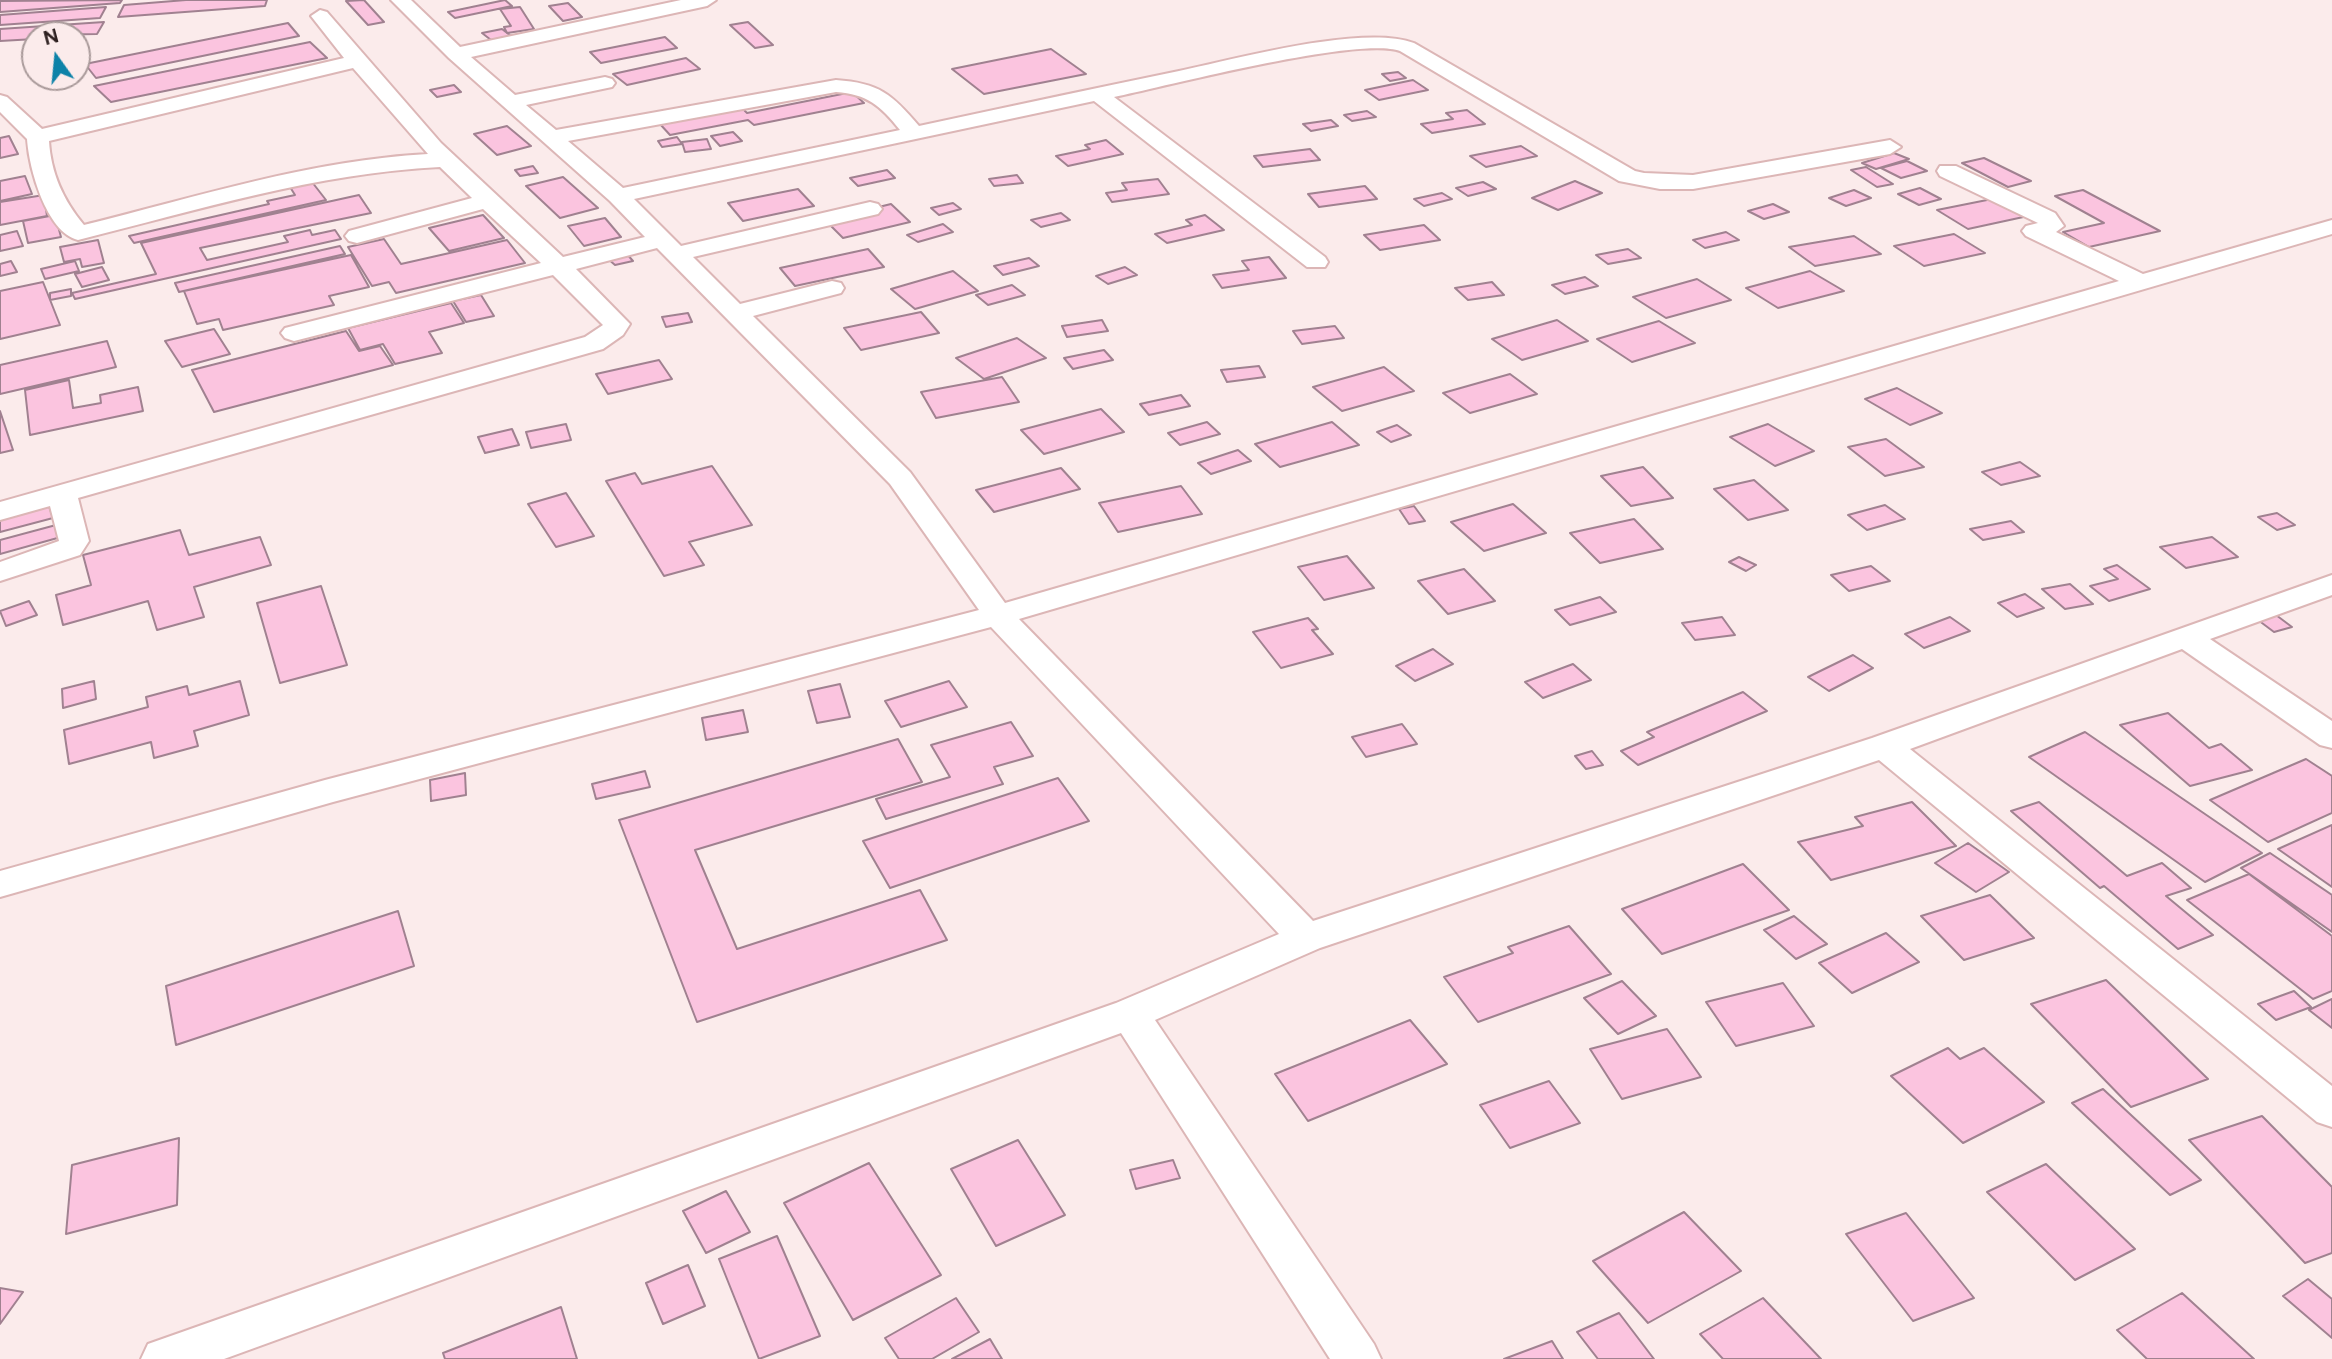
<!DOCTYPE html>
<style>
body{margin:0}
#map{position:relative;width:2332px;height:1359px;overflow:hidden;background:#fbebeb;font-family:Figtree,sans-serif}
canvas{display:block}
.north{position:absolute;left:21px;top:21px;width:70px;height:70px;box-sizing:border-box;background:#fbebeb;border:2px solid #a99a9a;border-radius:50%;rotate:345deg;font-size:19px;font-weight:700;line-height:28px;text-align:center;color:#2e2020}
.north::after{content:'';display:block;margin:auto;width:24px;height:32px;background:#0d82a8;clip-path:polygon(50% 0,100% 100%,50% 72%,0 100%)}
</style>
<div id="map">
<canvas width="2332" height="1359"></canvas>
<div class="north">N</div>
</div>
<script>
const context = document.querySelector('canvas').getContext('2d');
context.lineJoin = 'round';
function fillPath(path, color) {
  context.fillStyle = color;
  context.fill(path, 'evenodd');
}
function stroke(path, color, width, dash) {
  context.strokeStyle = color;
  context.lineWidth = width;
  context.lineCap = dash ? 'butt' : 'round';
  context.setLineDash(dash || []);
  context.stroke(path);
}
const building = new Path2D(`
 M122,0L120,3L0,12V1Z
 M186,0H267L265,6L118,17L124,5Z
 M364,0L384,22L368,25L346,1Z
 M505,0L512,6L455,18L448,12Z
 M568,3L582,17L563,21L549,6Z
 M106,7L100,18L0,25V15Z
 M520,7L534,29L507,33L504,27L511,26L500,9Z
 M104,22L97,34L35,35V39L0,41V29Z
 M748,22L773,45L755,48L730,25Z
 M288,23L299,36L96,78L85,64Z
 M502,29L511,36L491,40L482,33Z
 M665,37L677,48L601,63L590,52Z
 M310,42L327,58L111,102L94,86Z
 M1051,49L1086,74L984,94L952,69Z
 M686,58L700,69L627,85L613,74Z
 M1398,72L1406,78L1390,81L1382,74Z
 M1413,80L1428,90L1379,100L1365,90Z
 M454,85L461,92L437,97L430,90Z
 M852,92L864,103L754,125L748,120L670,135L660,124L742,108L747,113Z
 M1467,110L1485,124L1432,133L1421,124L1453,119L1446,113Z
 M1367,111L1376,117L1352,121L1344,115Z
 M1331,120L1338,126L1311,131L1303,124Z
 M507,126L531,146L497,155L474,134Z
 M733,132L742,141L720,146L711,136Z
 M9,136L18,154L0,158V138Z
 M677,137L682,144L662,147L658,141Z
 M707,139L711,149L685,152L682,142Z
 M1106,140L1123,154L1068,166L1056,156L1090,149L1085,145Z
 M1521,146L1537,156L1486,167L1470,156Z
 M1310,149L1320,160L1263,167L1254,156Z
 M1894,153L1909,159L1876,169L1862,163Z
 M1984,158L2031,181L2008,187L1962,163Z
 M1907,161L1927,171L1901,178L1881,168Z
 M533,166L538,173L520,176L515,170Z
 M1866,167L1893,184L1877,187L1851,170Z
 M887,170L895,178L858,186L850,178Z
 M1017,175L1023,183L994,186L989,179Z
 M25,176L32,194L0,201V181Z
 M563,177L598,208L560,218L526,186Z
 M1158,179L1169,194L1112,202L1106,193L1127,190L1122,183Z
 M1575,181L1602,193L1558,210L1532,198Z
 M312,182L326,200L134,243L129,236L269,204L267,201L295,195L290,187Z
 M1483,182L1496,189L1468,196L1456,188Z
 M1365,186L1377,199L1319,207L1308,194Z
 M1920,188L1941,199L1919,205L1898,194Z
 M798,189L814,206L743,221L728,203Z
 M1854,190L1871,198L1846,206L1829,198Z
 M2083,190L2160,231L2089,247L2063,232L2104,223L2055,196Z
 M1442,193L1452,199L1424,206L1414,199Z
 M44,195L47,216L0,225V202Z
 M359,195L371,213L200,248L207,260L288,242L284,236L310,230L312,235L335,230L341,239L75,299L72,293L156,274L141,243Z
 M1997,198L2028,216L1968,229L1937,210Z
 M953,203L961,209L939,215L931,208Z
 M891,204L910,222L843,238L825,220Z
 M1773,204L1789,212L1764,219L1748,211Z
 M1061,213L1070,220L1041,227L1031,220Z
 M55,215L61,237L28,243L23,221Z
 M483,215L504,238L449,251L429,228Z
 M1205,215L1224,230L1167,243L1155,234L1192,225L1186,220Z
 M605,218L621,237L584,246L568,226Z
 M943,224L953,232L918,242L907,235Z
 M1424,225L1440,240L1380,250L1364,235Z
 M17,231L23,246L0,251V235Z
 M1726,232L1739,240L1705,248L1693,240Z
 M1954,234L1985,253L1924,266L1894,246Z
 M1854,236L1881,254L1815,266L1789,247Z
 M384,239L401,264L507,240L525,263L396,293L389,282L372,286L348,247Z
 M98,240L104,263L82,267L80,259L64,262L60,247Z
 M340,246L345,254L179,292L175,283Z
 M868,249L884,267L795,286L780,268Z
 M1628,249L1641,258L1608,264L1596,255Z
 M626,253L633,261L615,265L607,258Z
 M351,255L369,287L329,296L334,305L223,330L219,319L197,324L184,291Z
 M1269,257L1286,278L1222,288L1213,275L1249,270L1242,261Z
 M1029,258L1039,266L1003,275L994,266Z
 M11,261L17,272L0,276V264Z
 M75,261L79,271L45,279L41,269Z
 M102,267L109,280L82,287L75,274Z
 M1125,267L1137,275L1108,284L1096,276Z
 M953,271L978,291L915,309L891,289Z
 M1810,271L1844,291L1778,308L1746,288Z
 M1585,277L1598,286L1565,294L1552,285Z
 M1697,279L1731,300L1666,318L1633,297Z
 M43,282L60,325L0,339V291Z
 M1492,282L1504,295L1468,300L1455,288Z
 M1012,285L1025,295L988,305L976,295Z
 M71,289V296L50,300V293Z
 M481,295L494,316L466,322L453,301Z
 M451,303L464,323L429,332L442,353L395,364L383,344L360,350L348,328Z
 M921,312L939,333L861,350L844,328Z
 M688,313L692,322L666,327L662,317Z
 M1102,320L1108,331L1067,337L1062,326Z
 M1557,320L1588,341L1522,360L1492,339Z
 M1659,321L1695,343L1632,362L1597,339Z
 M1335,326L1344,338L1302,344L1293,331Z
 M214,329L230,354L182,367L165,341Z
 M346,331L359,351L380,346L393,365L214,412L192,370Z
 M1017,338L1046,358L984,379L956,358Z
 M107,341L116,367L0,394V365Z
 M1104,350L1113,360L1073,369L1064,358Z
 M659,360L672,379L608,394L596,374Z
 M1259,366L1265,377L1227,382L1221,370Z
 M1384,367L1414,391L1342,411L1313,387Z
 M1510,374L1537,394L1470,413L1443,393Z
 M1002,377L1019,402L936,418L921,392Z
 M69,380L73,408L101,403L100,395L138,387L143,411L30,435L25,390Z
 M1897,388L1942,413L1910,425L1865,399Z
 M1181,395L1190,406L1149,415L1140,404Z
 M1101,409L1124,432L1044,454L1021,430Z
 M0,411L13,450L0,453Z
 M1207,422L1220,434L1180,445L1168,433Z
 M1332,422L1359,445L1280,467L1255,444Z
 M566,424L571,440L531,448L526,432Z
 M1768,424L1814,451L1775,466L1730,437Z
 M1397,425L1411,435L1391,442L1377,432Z
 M512,429L519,445L485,453L478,437Z
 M1886,439L1924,467L1885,476L1848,447Z
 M1238,450L1251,461L1211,474L1198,463Z
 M2020,462L2040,476L2001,485L1982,472Z
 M712,466L752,525L689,542L704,565L664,576L606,481L635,473L642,484Z
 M1643,467L1673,498L1631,506L1601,476Z
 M1061,468L1080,489L994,512L976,490Z
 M1754,480L1788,510L1748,520L1714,489Z
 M1181,486L1202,514L1118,532L1099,503Z
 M566,493L594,536L556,547L528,504Z
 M1513,504L1546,533L1484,551L1451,522Z
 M1885,505L1905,519L1867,530L1848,515Z
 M49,506L53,518L0,532V519Z
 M1414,506L1425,521L1409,524L1399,509Z
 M2277,513L2295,525L2277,530L2258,517Z
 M1634,519L1663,549L1600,563L1570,533Z
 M2011,521L2024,532L1983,540L1970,529Z
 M56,525L61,537L0,554V540Z
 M180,530L189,555L260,537L271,565L194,587L204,617L157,630L148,601L63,625L56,595L91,585L83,555Z
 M2212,537L2238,557L2186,568L2160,547Z
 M1347,556L1374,588L1324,600L1298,567Z
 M1739,557L1756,565L1746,571L1729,562Z
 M2117,565L2150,589L2109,601L2090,586L2118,579L2104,569Z
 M1871,566L1890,581L1849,591L1831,575Z
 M1464,569L1495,601L1448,614L1418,581Z
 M2070,584L2093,604L2065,609L2042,589Z
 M321,586L347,665L280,683L257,603Z
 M2025,594L2044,608L2017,617L1998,603Z
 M1600,597L1616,612L1570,625L1555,610Z
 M29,601L37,615L6,626L0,611Z
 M2272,612L2292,627L2274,632L2254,617Z
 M1722,617L1735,635L1695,640L1682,623Z
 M1950,617L1970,631L1924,648L1905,634Z
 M1308,618L1318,629L1312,630L1333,654L1281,668L1253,632Z
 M1433,649L1453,664L1415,681L1396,666Z
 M1853,655L1873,668L1829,691L1808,677Z
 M1573,664L1591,680L1543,698L1525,682Z
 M94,681L96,699L63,708L62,689Z
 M240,681L249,715L194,731L198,746L154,758L151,742L69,764L64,730L148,707L146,697L187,686L189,695Z
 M949,681L967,707L901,727L885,701Z
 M840,684L850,717L817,723L808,691Z
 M1743,692L1767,711L1638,765L1621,751L1654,737L1647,732Z
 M743,710L748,732L706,740L702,718Z
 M2168,713L2209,748L2221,744L2252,770L2190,786L2120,725Z
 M1011,722L1033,756L994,767L1003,784L886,819L876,799L950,777L931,745Z
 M1402,724L1417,744L1366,757L1352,737Z
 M2085,732L2262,853L2205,882L2029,757Z
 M898,739L922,782L695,850L737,949L920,890L947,940L697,1022L619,820Z
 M1592,751L1603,765L1586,769L1575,756Z
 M2306,759L2332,776V813L2268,842L2210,800Z
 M645,771L650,787L596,799L592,784Z
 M465,773L466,795L431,801L430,780Z
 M1058,778L1089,821L890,888L863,841Z
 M1912,802L1956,846L1831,880L1798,842L1863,826L1855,817Z
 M2039,802L2127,876L2162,863L2191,888L2166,896L2213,935L2178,949L2104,886L2100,888L2011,811Z
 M2332,825V887L2278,849Z
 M1968,843L2009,872L1976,892L1935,863Z
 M2270,853L2332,895V932L2241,868Z
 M1743,864L1789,910L1662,954L1622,909Z
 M2249,874L2332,936V991L2313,999L2187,900Z
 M1990,895L2034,938L1964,960L1921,916Z
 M398,911L414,966L176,1045L166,986Z
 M1794,916L1827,944L1796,959L1764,930Z
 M1569,926L1611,974L1478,1022L1444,977L1513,953L1508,947Z
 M1886,933L1919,962L1852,993L1819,963Z
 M2106,980L2208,1079L2131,1107L2031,1004Z
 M1622,981L1656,1016L1618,1034L1584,998Z
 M1783,983L1814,1026L1736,1046L1706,1002Z
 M2294,991L2311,1007L2276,1020L2258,1004Z
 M2332,999V1028L2309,1010Z
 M1410,1020L1447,1064L1308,1121L1275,1074Z
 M1667,1029L1701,1077L1622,1099L1590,1049Z
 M1948,1048L1960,1059L1984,1048L2044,1102L1963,1143L1891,1076Z
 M1549,1081L1580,1123L1510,1148L1480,1105Z
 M2103,1089L2201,1180L2170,1195L2072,1103Z
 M2262,1116L2332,1187V1253L2305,1263L2189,1140Z
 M179,1138L177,1205L66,1234L72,1165Z
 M1018,1140L1065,1215L996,1246L951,1169Z
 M1173,1160L1180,1178L1136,1189L1130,1170Z
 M869,1163L941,1275L853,1320L784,1203Z
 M2046,1164L2135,1249L2075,1280L1987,1192Z
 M726,1191L750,1232L706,1253L683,1211Z
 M1684,1212L1741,1271L1648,1323L1593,1261Z
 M1906,1213L1974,1298L1913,1321L1846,1234Z
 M777,1236L820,1336L759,1359L719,1259Z
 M688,1265L705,1306L663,1324L646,1283Z
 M2308,1279L2332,1299V1338L2283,1296Z
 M0,1288L23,1292L0,1324Z
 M2182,1293L2254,1359H2147L2117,1330Z
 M956,1298L979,1332L932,1359H899L885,1338Z
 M1763,1298L1821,1359H1723L1700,1334Z
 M561,1307L577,1359H445L443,1353Z
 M1619,1313L1654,1359H1598L1577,1332Z
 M990,1339L1002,1359H952Z
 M1552,1341L1563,1359H1504Z`);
const minor = new Path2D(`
 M391,0H411L460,47L681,0H716L707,6L471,57L515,95L605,77L612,79L615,83L612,87L526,105L556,130L836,80C879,83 892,94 919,126C1006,107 1092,89 1179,71C1235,59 1363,24 1414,43L1635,171L1644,173L1693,175L1890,140L1901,147L1890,154L1693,189H1660L1619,181L1400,51C1358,36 1167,86 1114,97L1325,257L1328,262L1325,267H1307L1094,101L634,199L681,246L870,202L878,204L882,209L878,214L693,257L740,304L832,281L841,283L844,288L841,293L753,316L910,472L1005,603L2119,281L2026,236L2022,231L2026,226L2038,223L1940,176L1937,171L1940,166H1956L2055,213L2064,226L2056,232L2143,274L2332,220V234L1019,619L1313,921L1872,738L2332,575V595L2210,639L2332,721V748L2320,745L2182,649L1910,749L2332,1086V1127L2317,1122L1879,760L1320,948L1155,1020L1374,1344L1381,1359H1330L1121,1033L224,1359H141L148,1344L1116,1003L1279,934L991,627L333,802L0,897V871L325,780L979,610L890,484L657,248L576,269L630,324L623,335L603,349L78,498L89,541L80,555L0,581V562L59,541L50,506L0,520V502L585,337L603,325L553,275L294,341L285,338L281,333L285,328L541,263L483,209L357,243L349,241L345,236L349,231L472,198L440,167C317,173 198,210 78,240C46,232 29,168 27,139L0,112V95L7,97L42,129L344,58L311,16L320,10L327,12L441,143L563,257L645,237L610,201L449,58ZM353,68L428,154C311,160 197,197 84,225C63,200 51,173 49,141ZM836,92C867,94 881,106 900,130L623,188L568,141Z`);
fillPath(building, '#fbc4df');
stroke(building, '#a08190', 2);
stroke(minor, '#dcb6b6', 4);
fillPath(minor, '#fff');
</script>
